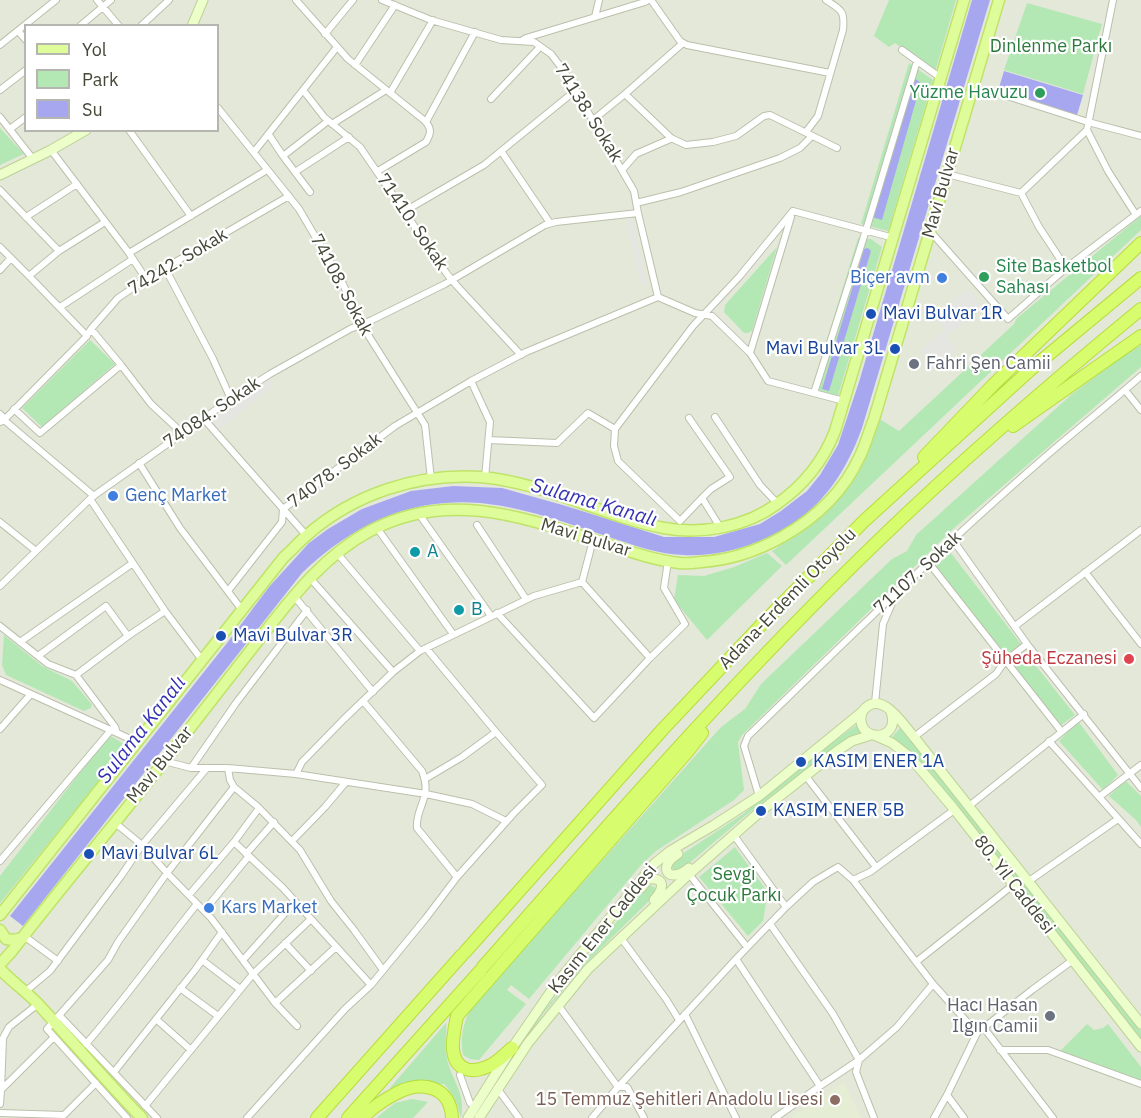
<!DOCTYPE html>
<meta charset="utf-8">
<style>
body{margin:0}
#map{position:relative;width:1141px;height:1118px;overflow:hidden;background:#f1f4e9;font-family:"IBM Plex Sans",sans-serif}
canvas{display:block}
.legend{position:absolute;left:24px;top:24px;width:195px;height:108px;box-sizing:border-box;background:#fff;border:2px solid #b5b6af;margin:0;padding:8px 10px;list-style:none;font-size:18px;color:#454838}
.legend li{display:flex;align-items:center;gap:12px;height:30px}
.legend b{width:30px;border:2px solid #b5b6af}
</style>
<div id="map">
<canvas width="1141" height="1118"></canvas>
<ul class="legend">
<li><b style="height:8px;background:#defd9a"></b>Yol</li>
<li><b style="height:16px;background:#b3e8b5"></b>Park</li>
<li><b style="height:16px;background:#a7a7f0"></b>Su</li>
</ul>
</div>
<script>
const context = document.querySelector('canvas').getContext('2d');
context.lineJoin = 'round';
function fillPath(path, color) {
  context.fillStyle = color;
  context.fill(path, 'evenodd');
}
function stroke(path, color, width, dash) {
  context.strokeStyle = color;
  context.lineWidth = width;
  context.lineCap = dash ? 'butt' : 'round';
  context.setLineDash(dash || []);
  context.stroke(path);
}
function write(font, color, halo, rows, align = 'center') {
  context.font = font + ' "IBM Plex Sans",sans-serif';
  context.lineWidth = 4.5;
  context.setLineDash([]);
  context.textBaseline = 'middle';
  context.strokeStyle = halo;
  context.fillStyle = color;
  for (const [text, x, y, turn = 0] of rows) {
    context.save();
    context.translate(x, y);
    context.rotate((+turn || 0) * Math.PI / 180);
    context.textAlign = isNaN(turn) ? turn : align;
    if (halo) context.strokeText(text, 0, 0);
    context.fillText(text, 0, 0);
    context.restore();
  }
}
const residential = new Path2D(`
 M0,0H1141V1118H0ZM26,26H218V130H26Z`);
const education = new Path2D(`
 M844,1082L861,1118H790Z`);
const green = new Path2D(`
 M889,0H956L935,72L895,43L889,47L874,36Z
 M1027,3L1102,24L1083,94L1004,70Z
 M909,63L933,80L888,231L861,224Z
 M0,128L24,154L0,165Z
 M1141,216V230L786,565L772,551C808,529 845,502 864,462C870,449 873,433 878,418L899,431L1014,324L1017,318Z
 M858,238L871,239L882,247L837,399L810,395Z
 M777,247L752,331L748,333H744L724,312L725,305Z
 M90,340L115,364L42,427L22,408Z
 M1141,345V367L953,529L742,735L738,742L744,790L734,800L656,851L641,865L529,999L511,985L507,990L526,1004L479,1060L470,1059L463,1055C460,1037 463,1026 470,1009L721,727L745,709L761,684L892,559L907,551L916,535L1072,394L1123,356Z
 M767,553L782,566L707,640L674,600L678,575L704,576L734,567Z
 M951,553L1021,644L1005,656L936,566Z
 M4,635L42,666L72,681L89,701L92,705L91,708L84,711L6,675L2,665Z
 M1025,652L1075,715L1060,726L1011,664Z
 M1078,721L1118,775L1103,790L1059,741Z
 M859,723L863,733L834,748L817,761L745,816L680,871L674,870L671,867L673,860L743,814L813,757Z
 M900,728L935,770L1141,1031V1039L931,773L913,754L892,737Z
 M109,735L127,746L0,903V876Z
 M1125,780L1141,796V827L1136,820L1109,796Z
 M735,847L764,887L767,897L763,921L748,936L699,877Z
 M650,885L656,888L655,895L585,964L543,1014L474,1118H472L542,1013L645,887Z
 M446,1023C447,1032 445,1043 446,1052C448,1077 467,1091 461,1118C457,1103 456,1097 444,1084H408L389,1089Z
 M1087,1024L1094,1030L1103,1028L1108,1024L1141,1067V1082L1060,1051Z
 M412,1099L428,1102L413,1118H376L395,1103Z`);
const parking = new Path2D(`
 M632,219L647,284L641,285L626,220Z
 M969,289L983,308L946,337L956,351L935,368L920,350L945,330L934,315Z
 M271,378L275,385L219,429L215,431L207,422L229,406Z`);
const water = new Path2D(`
 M972,0H990L862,428C846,472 822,509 779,532C750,547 717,557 683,555C658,554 633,545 609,537C556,520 502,498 445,503C389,507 342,535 302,573L23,926L10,916L227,643L269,587L309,543L328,529L362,509L411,491L453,486L502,488L566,506L664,537H714L760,524L781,511L807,491L820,475L838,445L859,382Z
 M1004,71L1083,95L1077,115L998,91Z
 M914,78L921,83L882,220L872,217Z
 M868,248L871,251L829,391L822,389L864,249Z`);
const minor = new Path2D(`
 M97,0L119,26
 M296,0L348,59L425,121C432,129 431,133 426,142L378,171
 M382,0L431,20L501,40L534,42L551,54L564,71L634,191L638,213L658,297L695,313L712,316L750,353L768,381L844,401
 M651,0L680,41L687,45L830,73
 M1113,0L1087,130L1108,171L1136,215
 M595,17L599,0
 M80,26L111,0
 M141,26L169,0
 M18,31L26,40
 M325,34L353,0
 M521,41L526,38L645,2L648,0
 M0,45L56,0
 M902,50L941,78
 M355,65L395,5
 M0,90L26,70
 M303,90L324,117L360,147L447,274L457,286L521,355
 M390,93L433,20
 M625,94L671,138L686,145L713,142L736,136L764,116L770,115L837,148
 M1007,96L1088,122L1141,136
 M491,99L540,47
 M218,108L299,209L343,284L358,319L425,425L431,479
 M0,117L33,159
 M593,120L625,94L683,43
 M426,122L475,32
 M332,124L386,90
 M10,129L26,117
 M129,130L191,216
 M806,132L818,116L843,30C845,10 841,10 826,0
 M269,135L283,156L310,192
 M51,150L129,253L146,279
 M501,151L550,223
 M254,152L337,47
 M283,156L328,121
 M623,169L636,154L668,140L671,138
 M295,172L349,137
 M947,174L1021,193L1087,130
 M0,190L59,251
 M1021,193L1039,227L1066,268
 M636,203L681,192L780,158L800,148L812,136
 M405,211L484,165L576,90
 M793,211L894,238
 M26,217L77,184
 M930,231L1008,319L1066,268L1141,211
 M0,247L29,276L87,336
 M129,253L267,170
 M165,268L213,359L231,399
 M0,270L11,258
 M29,276L59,251L105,222
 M60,307L133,259
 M91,329L121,365L151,404L178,429L182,434
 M750,353L791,217
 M471,381L490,422L485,478
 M1125,390L1141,410
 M814,393L866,230L917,61
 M14,409L40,433L121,365
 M0,414L3,417L4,420L94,496
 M715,417L760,485L778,504
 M689,418L730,477L711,489L702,498
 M204,419L306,535
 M0,422L4,420L85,338L91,329L118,298L146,279L289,196
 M615,429L693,326L739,277L793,211
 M489,440L557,443L588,413L615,429L614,446L618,461L680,521L702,498L720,527
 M139,463L180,528L242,610
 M90,499L165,611L202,660
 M419,514L491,616
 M0,522L36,551
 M477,525L526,599
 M377,528L453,634
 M953,540L1027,644L1141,788
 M337,553L420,651
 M929,563L1061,731
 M1085,572L1141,644
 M310,578L393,672
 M0,586L92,497L231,399L270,374L350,329L372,320L445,284L545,225L556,222L638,213
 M228,591L282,522L283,509L395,426L471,381L526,352L658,297
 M294,596L373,692
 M497,613L594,718L650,658L582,582
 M0,626L48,664L76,675L115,727L117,733
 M1015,626L1141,530
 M20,642L133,563
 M38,656L106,606L128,636
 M650,658L685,624L664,588L668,561
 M76,675L128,636L165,611
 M0,680L137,742
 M363,701L422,771C433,798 415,807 417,828L457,877
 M875,703L883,624L895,596
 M0,729L31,694
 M914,737L996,674L1005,661L1027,644
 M1049,741L1141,844
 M164,761L191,768H228L296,774L426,794L472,804L506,821
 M191,768L236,703L307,610
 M228,768L230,780L234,787L257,806L300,850L331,901L354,930L383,970
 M296,774L302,762L344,719L393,672L420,651L534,596L582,582L593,540
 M805,775L876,867
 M425,779L462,757L496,732
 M759,796L744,746L748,736C843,644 937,551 1037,464C1071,434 1107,406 1141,376
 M1099,797L1141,765
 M969,806L1084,714
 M114,822L142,845L167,873L211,918L275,1003L297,1026
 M733,834L786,907
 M292,841L325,807L346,782
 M234,842L283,888L371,985
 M246,854L274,822
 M0,861L111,730
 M689,874L747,947
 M853,880L870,872L950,813L954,809
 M1029,881L1118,819
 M189,895L234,842L259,808
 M204,911L249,856
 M770,924L833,1014L859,1060L856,1072L874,1118
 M24,936L58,961
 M621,938L666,999L679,1020
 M285,943L311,971
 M736,959L820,1086
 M202,960L240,989
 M243,960L295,902
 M916,962L1013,885
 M180,988L218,1016
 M26,991L50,971L121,876L142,845L207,768
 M275,1003L336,947
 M558,1005L618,1087H627L644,1118
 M685,1014L736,1118
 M60,1016L157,1118
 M156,1019L191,1050
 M984,1028L1053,1118
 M86,1044C125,999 160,950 197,904
 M1000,1050H1048L1141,1084
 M114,1072L195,970L222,932
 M460,1075L470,1103
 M497,1088L519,1118
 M1,1090L3,1038L9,1027L38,1004
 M947,1095L964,1118
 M0,1104L1,1090L54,1037
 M145,1106L253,974L311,919
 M0,1113L64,1115L96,1083
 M127,1118L47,1029L108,960L118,942L167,873L234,787
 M247,1118L345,1009L371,985L426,918L457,877L514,813L542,785L496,732L426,648
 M592,1118L618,1087L736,959L786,907L813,882L838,867L853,880L933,984L977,1033
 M775,1118L820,1086L859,1060L897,1027L933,984
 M934,1118L947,1095L977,1033L1032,990L1073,960`);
const secondary = new Path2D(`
 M192,26L203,0
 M0,175L51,150L86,130
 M862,712C853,743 902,743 891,712
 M876,736L892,743L910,757L954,809L1141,1047
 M678,854C656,867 669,885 689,868
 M641,888L648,879C667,877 663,890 654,900
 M468,1118L512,1048L556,984L654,864L670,851L714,825L759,796L862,712C880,687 902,723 914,737L1141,1024
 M479,1118L528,1043L588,969L689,874L761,811L837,751L852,741L871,735`);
const primary = new Path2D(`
 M0,915L284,557C292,550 299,542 307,535C354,494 417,473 480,477C544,482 601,516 664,528C701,535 746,527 777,504C804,485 823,462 835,431L964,0
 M0,930L6,939L13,940L23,938
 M0,964L12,951C62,886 115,824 166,759C194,723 222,687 250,651C285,607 319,558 370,531C450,488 528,519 607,544C631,552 654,560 679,563C686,564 694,563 701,562C731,560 757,551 782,537C816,518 844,491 860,456C866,444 869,431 874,419L999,0
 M0,969C12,982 26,991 38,1004C73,1042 106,1081 142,1118`);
const motorway = new Path2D(`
 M1013,426L1141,336
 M924,457L993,385L1141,243
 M465,952L663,729L763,623L864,521L1030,370L1141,278
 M483,967C611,822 738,676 878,541C962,460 1051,383 1141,309
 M512,1048C505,1054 498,1062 489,1066C482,1069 474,1072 466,1069C446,1062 454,1032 457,1016L688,751L702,733
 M317,1118L462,955
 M348,1118L481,970
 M362,1118C371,1109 385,1099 397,1093C421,1080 451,1086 452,1118`);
const markers = [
 [1040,93,6,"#2e9e5b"],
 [984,277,6,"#2e9e5b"],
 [942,278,6,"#3f7fe0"],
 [871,314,6,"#1a4fb4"],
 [895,349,6,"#1a4fb4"],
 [914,364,6,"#6b7280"],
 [113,496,6,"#3f7fe0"],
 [415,552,6,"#0f9aa8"],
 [459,610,6,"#0f9aa8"],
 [221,636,6,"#1a4fb4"],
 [1129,659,6,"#e0444e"],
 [801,762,6,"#1a4fb4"],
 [761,811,6,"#1a4fb4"],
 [89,854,6,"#1a4fb4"],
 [209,908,6,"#3f7fe0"],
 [1050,1016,6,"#6b7280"],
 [835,1100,6,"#8d6e63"]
];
const parkNames = [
 ["Dinlenme Parkı",1051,47],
 ["Sevgi",734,875],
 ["Çocuk Parkı",734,896]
];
const leisureNames = [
 ["Yüzme Havuzu",1028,93],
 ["Site Basketbol",996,267,"left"],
 ["Sahası",996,288,"left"]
];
const streetNames = [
 ["74138. Sokak",588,113,58],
 ["Mavi Bulvar",941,193,-74],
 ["71410. Sokak",412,222,56],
 ["74242. Sokak",178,262,-31],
 ["74108. Sokak",341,285,62],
 ["74084. Sokak",212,413,-34],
 ["74078. Sokak",335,471,-37],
 ["Mavi Bulvar",586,538,17],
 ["71107. Sokak",918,573,-43],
 ["Adana-Erdemli Otoyolu",788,599,-46],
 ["Mavi Bulvar",160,765,-51],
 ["80. Yıl Caddesi",1014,885,52],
 ["Kasım Ener Caddesi",603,929,-51]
];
const shopNames = [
 ["Biçer avm",930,278,"right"],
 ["Genç Market",125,496],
 ["Kars Market",221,908]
];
const transitNames = [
 ["Mavi Bulvar 1R",883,314],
 ["Mavi Bulvar 3L",883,349,"right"],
 ["Mavi Bulvar 3R",233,636],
 ["KASIM ENER 1A",813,762],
 ["KASIM ENER 5B",773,811],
 ["Mavi Bulvar 6L",101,854]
];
const worshipNames = [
 ["Fahri Şen Camii",926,364],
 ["Hacı Hasan",1038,1006,"right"],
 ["Ilgın Camii",1038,1027,"right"]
];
const cultureNames = [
 ["A",427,552],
 ["B",471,610]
];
const healthNames = [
 ["Şüheda Eczanesi",1117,659]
];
const educationNames = [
 ["15 Temmuz Şehitleri Anadolu Lisesi",823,1100]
];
const waterNames = [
 ["Sulama Kanalı",594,503,16],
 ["Sulama Kanalı",142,730,-52]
];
fillPath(residential, '#e4e8d8');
fillPath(education, '#e5edd4');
fillPath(green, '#b3e8b5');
fillPath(parking, '#e5e6e1');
fillPath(water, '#a7a7f0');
stroke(minor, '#bbc0ac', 8);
stroke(secondary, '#bed197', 11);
stroke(primary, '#bfe369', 13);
stroke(motorway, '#b8dc3c', 14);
stroke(minor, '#fff', 6);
stroke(secondary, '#ecfeca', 9);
stroke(primary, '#defd9a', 10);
stroke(motorway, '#d7fc6d', 12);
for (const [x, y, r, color] of markers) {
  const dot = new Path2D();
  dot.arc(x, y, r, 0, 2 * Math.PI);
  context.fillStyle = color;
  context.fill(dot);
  stroke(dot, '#fff', 2);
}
write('18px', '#2b7a3c', '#fff', parkNames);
write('18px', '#27864d', '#fff', leisureNames, 'right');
write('18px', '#454838', '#fff', streetNames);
write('18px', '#366cbe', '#fff', shopNames, 'left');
write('18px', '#164399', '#fff', transitNames, 'left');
write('18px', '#5b616d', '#fff', worshipNames, 'left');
write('18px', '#0d838f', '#fff', cultureNames, 'left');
write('18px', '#be3a42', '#fff', healthNames, 'right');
write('18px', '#785e54', '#fff', educationNames, 'right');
write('italic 20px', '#3331b4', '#fff', waterNames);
</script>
